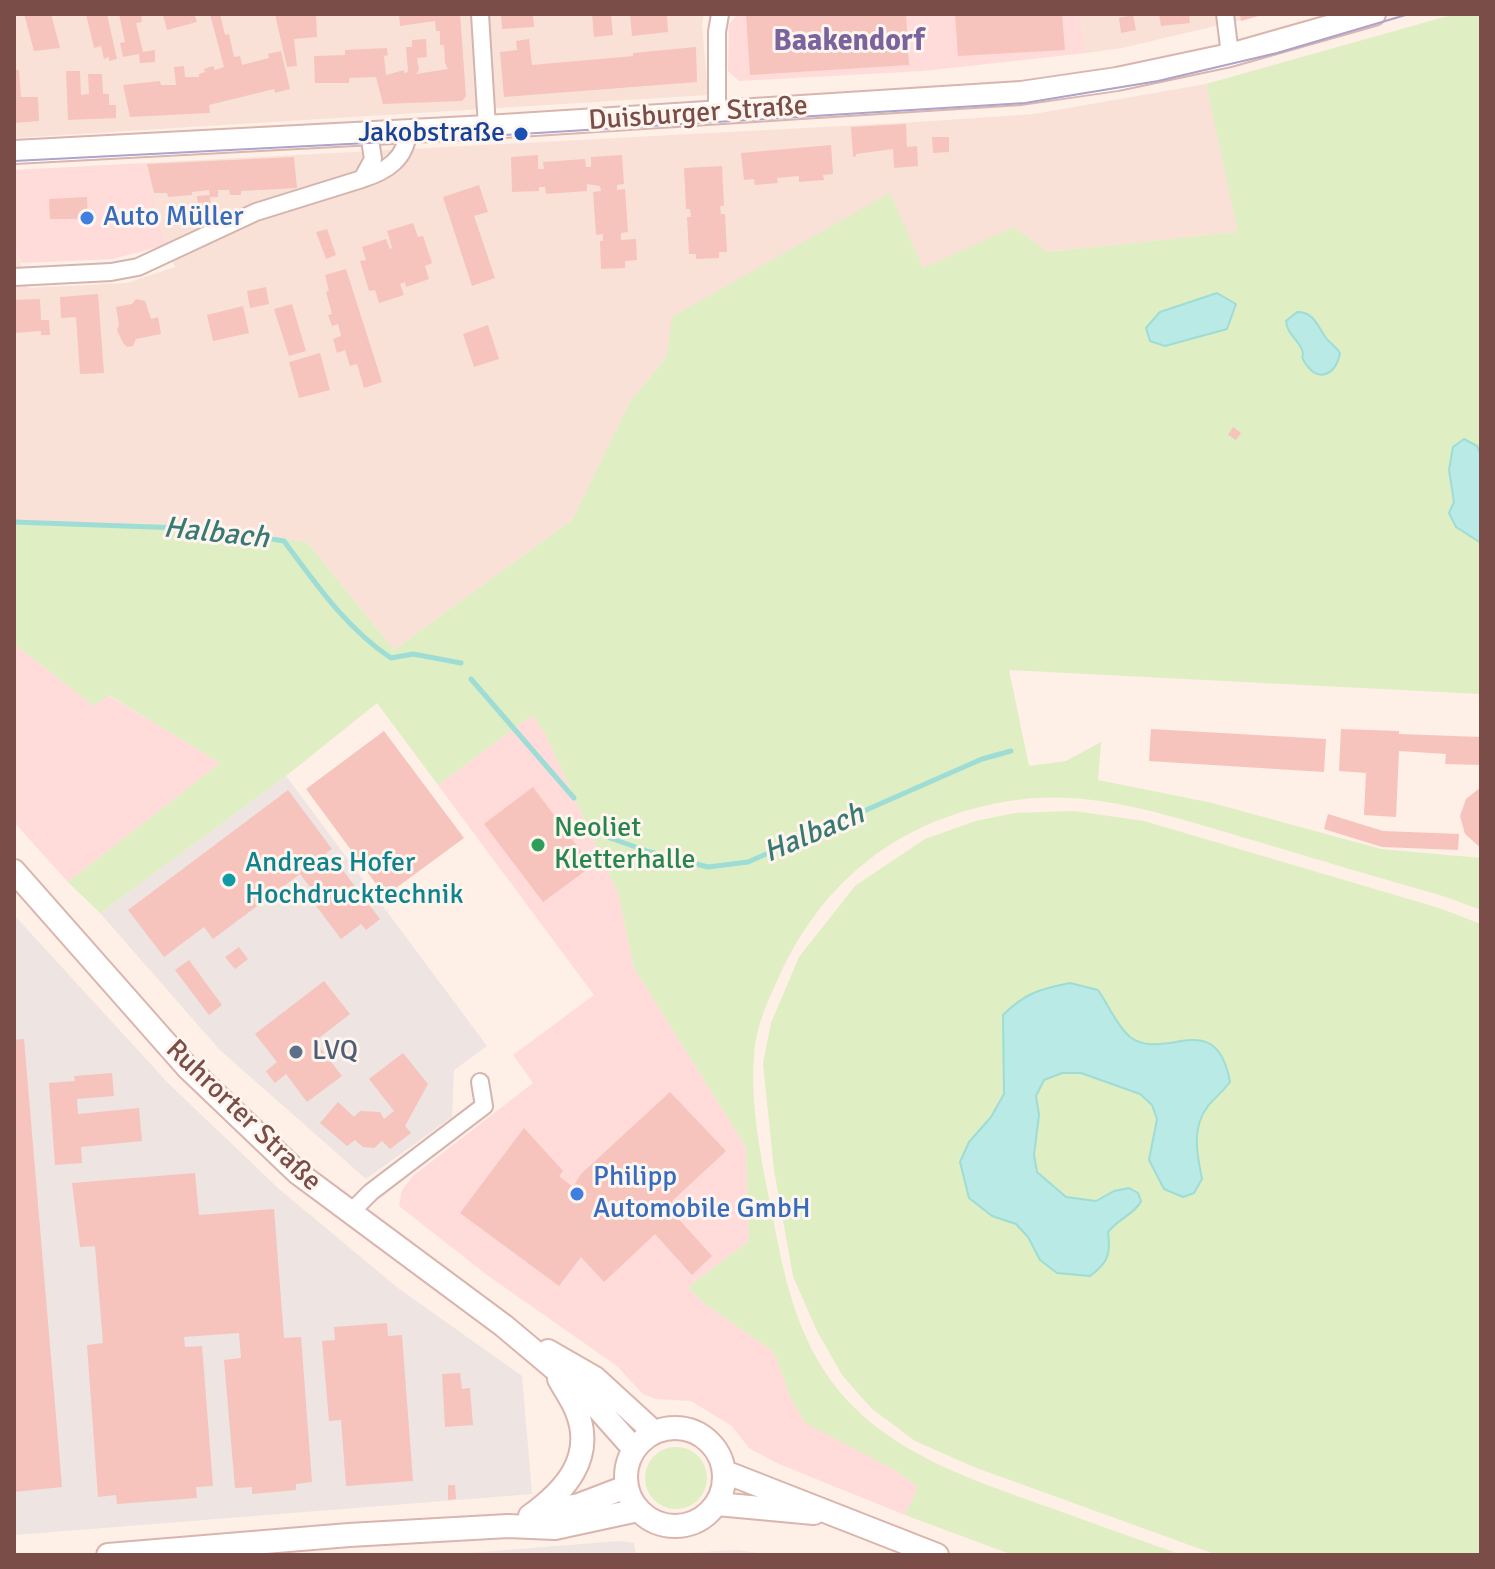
<!DOCTYPE html>
<meta charset="utf-8">
<style>
body{margin:0}
#map{position:relative;width:1495px;height:1569px;overflow:hidden;background:#feefe7;font-family:Signika,sans-serif}
canvas{display:block}
.frame{position:absolute;inset:0;border:16px solid #7b4d48;pointer-events:none}
</style>
<div id="map">
<canvas width="1495" height="1569"></canvas>
<div class="frame"></div>
</div>
<script>
const context = document.querySelector('canvas').getContext('2d');
context.lineJoin = 'round';
function fillPath(path, color) {
  context.fillStyle = color;
  context.fill(path, 'evenodd');
}
function stroke(path, color, width, dash) {
  context.strokeStyle = color;
  context.lineWidth = width;
  context.lineCap = dash ? 'butt' : 'round';
  context.setLineDash(dash || []);
  context.stroke(path);
}
function write(font, color, halo, rows, align = 'center') {
  context.font = font + ' Signika,sans-serif';
  context.lineWidth = 6;
  context.setLineDash([]);
  context.textBaseline = 'middle';
  context.strokeStyle = halo;
  context.fillStyle = color;
  for (const [text, x, y, turn = 0] of rows) {
    context.save();
    context.translate(x, y);
    context.rotate((+turn || 0) * Math.PI / 180);
    context.textAlign = isNaN(turn) ? turn : align;
    if (halo) context.strokeText(text, 0, 0);
    context.fillText(text, 0, 0);
    context.restore();
  }
}
const residential = new Path2D(`
 M14,14H704L702,25L708,95L14,138Z
 M1080,14H1266L1122,48L1086,53Z
 M1206,84L1239,232L1046,252L1014,227L923,269L890,194L667,356L630,402L572,520L394,650L308,543L215,525L14,521V242L28,288L127,283L175,267L166,245L145,163L918,122L1034,114Z`);
const commercial = new Path2D(`
 M738,14H1080L1086,53L923,71L739,81L728,71L729,24Z
 M145,163L166,245L112,259L21,263L14,242V170Z
 M14,644L94,706L108,695L221,763L68,882L14,822Z
 M532,715L545,733L618,893L634,968L746,1147L749,1241L688,1287L705,1304L774,1352L790,1396L918,1487L905,1515L779,1464L749,1448L732,1426L691,1401L656,1399L643,1394L617,1366L487,1275L399,1206L402,1190L413,1176L533,1083L513,1055L594,995L438,785Z`);
const industrial = new Path2D(`
 M286,776L487,1046L454,1070L452,1117L366,1179L220,1050L100,913Z
 M14,915L168,1083L279,1189L398,1288L522,1376L532,1494L14,1535Z
 M620,1541L634,1543L636,1555H444Z
 M737,1550L772,1555H655Z`);
const green = new Path2D(`
 M1455,14H1481V694L1009,670L1029,766L1066,761L1101,742L1098,780L1212,803L1381,849L1481,858V910L1446,897C1381,878 1315,859 1249,839C1173,817 1091,787 1009,801C899,819 822,880 777,981C766,1005 755,1029 754,1056C750,1107 762,1163 772,1213C783,1272 795,1332 832,1382C884,1452 970,1479 1048,1507C1092,1523 1137,1539 1182,1555H1013L905,1515L918,1487L893,1469L805,1423L790,1396L774,1352L705,1304L688,1287L749,1241L746,1147L634,968L618,893L545,733L532,715L438,785L377,703L286,776L100,913L68,882L220,763L109,695L94,706L14,644V521L215,525L308,543L394,650L572,520L630,402L667,356L672,317L890,193L923,268L1014,227L1047,252L1238,232L1206,84Z
 M1074,811L1144,821L1439,908L1481,924V1555H1217L974,1467L915,1441L871,1408L842,1375L816,1329L793,1276L774,1170L763,1063L771,1023L799,957L855,886L925,839L976,821L1015,813Z
 M645 1478a31 31 0 1 1 62 0a31 31 0 1 1-62 0Z`);
const water = new Path2D(`
 M1217,293L1236,304L1227,329L1165,346L1150,341L1146,328L1160,312Z
 M1297,312C1314,312 1317,325 1326,338C1330,343 1336,347 1340,353C1336,374 1319,384 1305,363C1299,353 1305,360 1302,350C1298,339 1287,334 1286,321Z
 M1464,439L1477,446L1481,455V543L1456,527L1449,513L1454,502L1449,470L1453,447Z
 M1070,983L1098,990C1108,1004 1116,1025 1130,1037C1164,1063 1216,1005 1230,1082C1223,1091 1215,1098 1208,1106C1191,1128 1197,1154 1202,1179L1194,1193L1183,1197L1164,1189L1149,1160L1157,1119L1152,1105L1140,1094L1081,1073H1062L1044,1080L1036,1096L1039,1115L1034,1155L1037,1172L1066,1197L1096,1201L1114,1191L1129,1188L1138,1193L1141,1201C1136,1213 1119,1218 1108,1232C1111,1254 1108,1263 1090,1276L1057,1273L1040,1260L1028,1237L1016,1224L992,1216L969,1198L960,1162L969,1142L991,1117L1004,1094L1003,1015C1025,993 1040,989 1070,983Z`);
const stream = new Path2D(`
 M14,522L209,529L284,541C315,583 347,629 391,658L413,654L461,663
 M471,679L574,798
 M610,838L650,852L708,867L748,862L982,759L1011,751`);
const building = new Path2D(`
 M24,14H51L60,48L34,51Z
 M86,14H107L117,59L109,61V57L104,59L101,46L94,48Z
 M119,14H141L142,22L136,23L143,52L155,50V62L140,63L139,54L123,57L120,43L125,42Z
 M168,14H194L197,22L167,30L163,15Z
 M210,14H220L225,35L229,34L234,57L240,56L242,65L269,58L268,54L281,51L290,89L275,93L274,89L209,105L210,113L130,117L123,85L160,81L161,85H176L174,67L184,66L185,77H199V74L205,72L204,69L213,66L215,70L224,67Z
 M275,14H316L317,37L294,39L297,66L287,67Z
 M399,14H460L466,96L462,101L383,104L376,77L349,78V83H315L314,56L345,55V50L387,48L388,55L384,56L386,75L404,70V73L408,72L406,47H412V40L426,39L427,57L417,58L419,70L416,74L448,69L445,63L444,45H440V31H436L435,21L400,26Z
 M501,14H533L534,27L502,29Z
 M592,14H611L613,35L594,37Z
 M630,14H667L668,32L632,36Z
 M746,14H906L909,65L750,75Z
 M955,14H1062L1065,50L958,56Z
 M1159,14H1189L1190,23L1161,26Z
 M1240,14H1262V15L1241,21Z
 M1133,15L1136,30L1121,33L1119,18Z
 M529,39L532,65L633,56V53L696,47L697,82L504,97L500,52L517,50L516,41Z
 M14,70H19L21,97H38L39,121L14,123Z
 M66,71H80L81,95L89,94L88,74H102L103,94H109V105H116V118L68,120Z
 M906,124L907,147L917,146L918,166L894,168L893,149L856,154V156L853,157L851,127Z
 M932,137H949V152L933,153Z
 M831,145L833,174L823,175L824,180L799,182V176L777,178L778,183L755,185L754,179L744,180L741,153Z
 M538,155V169H544L543,162L585,159L586,167H591V157L622,155L624,184L617,185V190L625,189L628,232L621,233V240L636,239L637,260L625,261V268L601,269L600,241H603V234L596,235L593,192L601,191L600,186L587,184V191L546,194L545,187H539V191L512,192L511,157Z
 M294,157L297,188L241,191V195H230L229,190H218V197H210L209,190L192,192V195L168,197L167,193H154L147,164Z
 M722,166L724,206H720L721,214H725L727,252H719V258L696,259V254H689L687,217H691L690,209H686L684,168Z
 M479,185L488,212L474,216L495,278L472,286L443,197Z
 M210,195L211,213H203L202,202L198,203L197,196Z
 M87,197L88,219H50L49,199Z
 M413,223L418,237L423,236L432,263L425,266L429,279L406,287L405,282L400,284L404,295L379,303L375,290L369,291L360,261L366,260L362,247L386,239L390,249L392,248L387,231Z
 M327,229L336,255L326,259L316,232Z
 M346,269L382,382L364,388L357,364L350,366L345,350L337,353L333,339L341,336L338,324L332,326L328,315L332,314L326,292L329,291L325,275Z
 M266,287L269,304L250,308L247,291Z
 M98,294L104,373L80,374L76,317L61,318L60,297Z
 M40,299L41,320H49L50,335H41V331L14,333V300Z
 M136,299L145,301L151,319L158,317L161,334L136,339L133,346L127,347L123,343L117,330L119,325L116,307L132,304Z
 M292,304L306,351L289,356L274,309Z
 M243,306L249,333L213,341L207,315Z
 M488,325L499,359L474,367L463,334Z
 M320,353L330,390L299,398L289,362Z
 M1233,427L1241,433L1236,440L1228,435Z
 M1151,729L1326,739L1324,772L1149,761Z
 M1341,729L1399,731V734L1481,737V765L1445,764L1446,754L1399,751L1396,817L1364,815L1366,773L1339,771Z
 M384,731L464,838L385,896L306,789Z
 M533,787L592,866L543,902L484,824Z
 M1481,787V848L1465,834L1460,816L1466,799Z
 M288,790L332,849L326,853L332,862L335,860L380,919L366,930L361,924L341,939L305,891L310,887L300,874L213,939L204,927L164,957L128,910Z
 M1328,814L1383,831L1459,834L1458,850L1382,847L1324,829Z
 M239,947L248,959L235,969L225,957Z
 M189,960L222,1005L209,1015L175,970Z
 M324,981L350,1014L315,1041L342,1076L307,1102L286,1074L275,1083L270,1077L266,1071L277,1062L255,1034Z
 M24,1039L62,1487L14,1492V1040Z
 M403,1053L428,1084L405,1126L411,1133L390,1149L382,1141L374,1148L363,1147L355,1140L347,1146L320,1123L338,1102L354,1117L360,1111L380,1112L384,1119L394,1111L369,1079Z
 M112,1073L114,1096L77,1099L78,1114L139,1108L142,1141L81,1147L82,1163L55,1165L49,1083L75,1081L74,1076Z
 M670,1092L726,1151L672,1201L681,1211L675,1215L712,1256L692,1275L655,1234L604,1282L581,1257L559,1286L460,1213L524,1128L563,1171L559,1176L573,1187L581,1174Z
 M195,1173L199,1215L274,1209L284,1338L301,1337L312,1482L296,1484V1490L252,1494V1487L235,1488L224,1360L241,1358L239,1333L184,1337L185,1347L202,1346L213,1486L196,1487L197,1498L117,1504L116,1495L98,1497L87,1345L103,1343L95,1246L80,1247L72,1183Z
 M387,1323L388,1336L402,1335L413,1481L346,1486L341,1420L329,1421L322,1341L335,1340L334,1327Z
 M460,1373L462,1389L470,1388L473,1425L445,1427L442,1374Z
 M448,1485H455L456,1499L448,1500Z`);
const street = new Path2D(`
 M480,14L487,127
 M1225,14L1230,55
 M717,113V32L720,14
 M362,179C387,171 406,159 408,131
 M14,277L111,272L138,267L256,212L362,179L373,159L369,133
 M350,1213L371,1192L484,1106L480,1082`);
const secondary = new Path2D(`
 M14,152L487,127L1021,93L1117,79L1230,55L1374,14
 M14,871L187,1067L298,1173L504,1326L586,1395L634,1449
 M548,1351L595,1378L654,1432
 M626 1477a49 49 0 1 1 98 0a49 49 0 1 1-98 0Z
 M725,1472L937,1555
 M717,1504L814,1513
 M536,1514L579,1505L626,1487
 M530,1516C565,1491 595,1458 577,1412C573,1401 565,1390 559,1379
 M108,1555L349,1535L508,1526L555,1528L638,1510`);
const tram = new Path2D(`
 M14,161L407,141L1025,103L1158,81L1277,53L1409,14`);
const markers = [
 [521,134,8,"#1a4fb4"],
 [87,218,8,"#3f7fe0"],
 [538,845,8,"#2e9e5b"],
 [229,880,8,"#0f9aa8"],
 [296,1052,8,"#5c6f8a"],
 [577,1194,8,"#3f7fe0"]
];
const streetNames = [
 ["Duisburger Straße",698,114,-4],
 ["Ruhrorter Straße",243,1116,44]
];
const transitNames = [
 ["Jakobstraße",505,134]
];
const shopNames = [
 ["Auto Müller",103,218],
 ["Philipp",593,1178],
 ["Automobile GmbH",593,1210]
];
const leisureNames = [
 ["Neoliet",554,829],
 ["Kletterhalle",554,861]
];
const cultureNames = [
 ["Andreas Hofer",245,864],
 ["Hochdrucktechnik",245,896]
];
const serviceNames = [
 ["LVQ",312,1052]
];
const neighbourhoodNames = [
 ["Baakendorf",849,42]
];
const waterNames = [
 ["Halbach",216,534,6],
 ["Halbach",814,834,-23]
];
fillPath(residential, '#f9e1d7');
fillPath(commercial, '#ffdbda');
fillPath(industrial, '#eee4e1');
fillPath(green, '#dfeec3');
fillPath(water, '#b9eae5');
stroke(water, '#9eddd6', 2);
stroke(stream, '#9eddd6', 5);
fillPath(building, '#f6c4bc');
stroke(street, '#d4b5ae', 20);
stroke(secondary, '#dab5ad', 26);
stroke(street, '#fff', 16);
stroke(secondary, '#fff', 22);
stroke(tram, '#aea3ca', 2);
for (const [x, y, r, color] of markers) {
  const dot = new Path2D();
  dot.arc(x, y, r, 0, 2 * Math.PI);
  context.fillStyle = color;
  context.fill(dot);
  stroke(dot, '#fff5ef', 3);
}
write('28px', '#7b4d48', '#fff5ef', streetNames);
write('28px', '#164399', '#fff5ef', transitNames, 'right');
write('28px', '#366cbe', '#fff5ef', shopNames, 'left');
write('28px', '#27864d', '#fff5ef', leisureNames, 'left');
write('28px', '#0d838f', '#fff5ef', cultureNames, 'left');
write('28px', '#4e5e75', '#fff5ef', serviceNames, 'left');
write('bold 30px', '#7b649e', '#fff5ef', neighbourhoodNames);
write('italic 30px', '#387974', '#fff5ef', waterNames);
</script>
